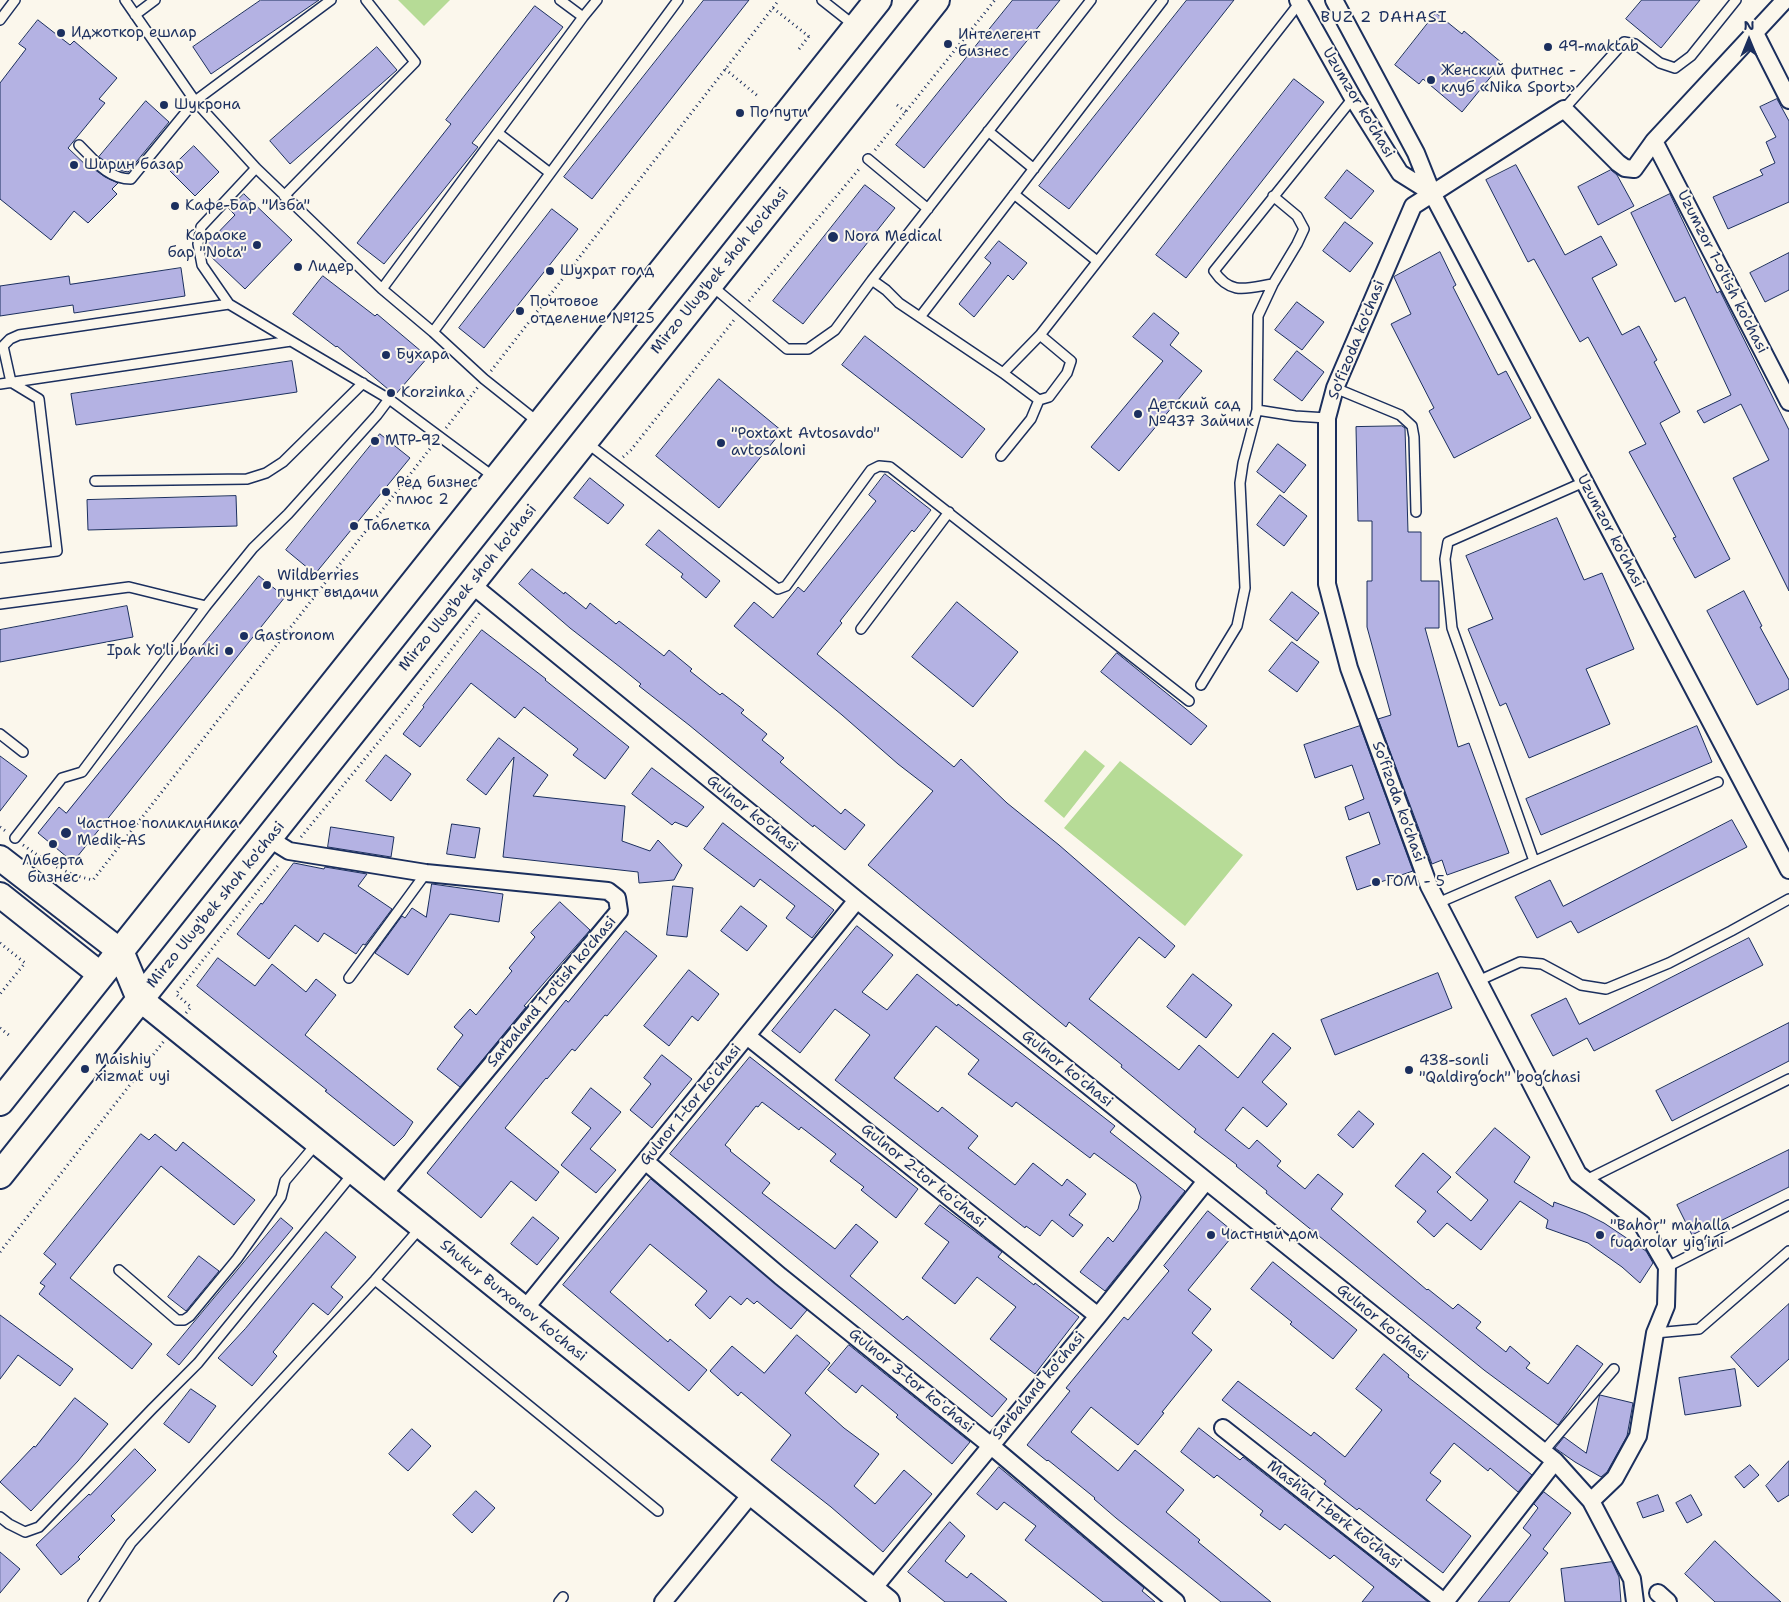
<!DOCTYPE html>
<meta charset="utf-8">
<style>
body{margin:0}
#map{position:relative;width:1789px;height:1602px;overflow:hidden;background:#fbf7ec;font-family:"Shantell Sans",sans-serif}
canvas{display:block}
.north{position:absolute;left:1724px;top:15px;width:50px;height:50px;-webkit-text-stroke:4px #fbf7ec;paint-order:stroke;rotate:0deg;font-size:14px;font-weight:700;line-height:20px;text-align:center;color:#1b2f5e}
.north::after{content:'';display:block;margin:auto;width:18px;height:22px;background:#1b2f5e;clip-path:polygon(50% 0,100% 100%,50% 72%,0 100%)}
</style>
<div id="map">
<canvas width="1789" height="1602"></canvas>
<div class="north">N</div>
</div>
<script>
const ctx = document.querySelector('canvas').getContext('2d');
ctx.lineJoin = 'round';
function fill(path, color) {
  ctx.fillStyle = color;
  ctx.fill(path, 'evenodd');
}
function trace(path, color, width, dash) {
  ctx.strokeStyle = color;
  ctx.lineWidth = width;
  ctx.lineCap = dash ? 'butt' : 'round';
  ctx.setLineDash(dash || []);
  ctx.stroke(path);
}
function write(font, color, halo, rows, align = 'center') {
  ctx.font = font + ' "Shantell Sans",sans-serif';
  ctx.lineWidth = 4;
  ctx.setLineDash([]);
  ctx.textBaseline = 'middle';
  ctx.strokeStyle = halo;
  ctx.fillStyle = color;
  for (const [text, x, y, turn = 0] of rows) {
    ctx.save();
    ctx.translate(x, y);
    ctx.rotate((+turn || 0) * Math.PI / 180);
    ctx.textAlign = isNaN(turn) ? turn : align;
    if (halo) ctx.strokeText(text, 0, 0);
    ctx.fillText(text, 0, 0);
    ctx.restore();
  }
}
fill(new Path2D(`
 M398,0h52l-26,26z
 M1085,750l20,16 -41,52 -20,-17z
 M1120,761l123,94 -58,71 -121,-98z`), '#b6db96');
const building = new Path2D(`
 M261,0h58l-108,74 -18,-27z
 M704,0h45l-157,199 -28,-22z
 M1013,0h47l-136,168 -28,-23z
 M1187,0h47l-165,209 -30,-23z
 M1642,0h58l-39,48 -35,-29z
 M535,6l28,21 -91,116 6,4 -94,117 -27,-21 94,-119 -5,-4z
 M1436,13l26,21 2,-3 38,32 -40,49 -39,-33 -4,5 -24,-19z
 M38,20l32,25 4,-4 43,37 -18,21 6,4 -37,45 22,21 1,-2 14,10 13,6 -6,6 5,5 -29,29 -14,-12 -23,29 -51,-41v-116l26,-34 -7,-5z
 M377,47l20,23 -107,94 -20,-23z
 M1294,79l30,23 -138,176 -30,-23z
 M1777,99l12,22v81l-61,27 -15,-32 50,-22 -3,-5 15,-7 -9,-21 10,-5 -16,-30z
 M146,101l23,21 -41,50 -10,-2 -19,-13z
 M194,146l25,26 -24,24 -26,-26z
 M1516,165l49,90 36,-19 16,29 -25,13 30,57 17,-9 18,34 -3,2 26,50 -20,11 70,136 -35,19 -22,-40 3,-1 -47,-85 17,-8 -58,-107 -8,5 -46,-83 -6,3 -42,-82z
 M1347,170l27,21 -23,28 -26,-21z
 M1611,170l6,5 17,31 -36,19 -20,-38z
 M865,185l30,23 -92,116 -30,-23z
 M244,194l48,46 -47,49 -39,-37 -1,-6 30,-31 -6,-6z
 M1670,194l47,99 3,-2 69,139v161l-56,-113 36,-18 -28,-56 -37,19 -7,-12 34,-16 -46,-98 -10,5 -44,-89z
 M552,209l26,20 -94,119 -25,-20z
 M1345,222l28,21 -23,29 -27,-21z
 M999,241l28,22 -14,17 -5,-5 -34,42 -15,-13 32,-41 -6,-5z
 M1440,252l16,33 -3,2 45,88 8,-4 25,47 -77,40 -25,-47 5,-3 -43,-84 20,-10 -17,-37z
 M1789,253v37l-24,12 -15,-29z
 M181,268l4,28 -111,17 -1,-8 -73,11v-30l69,-10 1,8z
 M323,276l52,40 2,-2 51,43 -33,38 -58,-49 -1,1 -43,-33z
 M1297,302l27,20 -22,28 -27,-20z
 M1154,313l25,20 -9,12 32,26 -83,100 -28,-24 72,-86 -30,-24z
 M865,336l120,93 -23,29 -120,-93z
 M1297,351l27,21 -22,29 -28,-21z
 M292,361l5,31 -221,33 -5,-31z
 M719,379l63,52 -63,77 -63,-52z
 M1402,426l3,2 3,104h13v49h18v47h-14l33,119 11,-4 40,110 -62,22 -5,-15 -10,4 -54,-145 13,-4 -24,-88v-46h5v-60h-14l-2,-94z
 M380,434l30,24 -95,116 -29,-24z
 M1278,444l28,21 -22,28 -27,-21z
 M885,474l46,36 -17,22 -2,-2 -72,91 2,2 -25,31 137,113 7,-8 46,44 52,42 116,101 -10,12 -26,-21 -50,62 90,71 20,-25 39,33 35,-45 18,15 -29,34 25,22 -20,23 -24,-20 -18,23 24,19 8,-9 24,21 -4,5 28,23 13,-15 25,20 -12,15 96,81 1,-1 25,20 5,-5 23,18 -5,6 30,24 4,-6 20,17 -4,5 22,16 29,-39 26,19 -45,61 -74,-55 -218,-177 1,-2 -31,-25 1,-1 -43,-33 2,-3 -75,-62 1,-2 -53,-43 -3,5 -198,-162 65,-74 -35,-27 -56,-49 -108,-89 20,-24 19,16 25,-31 6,5 72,-91 -7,-6z
 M590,478l34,27 -16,19 -34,-26z
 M1280,495l27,21 -23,30 -27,-21z
 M236,496l1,30 -149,4 -1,-30z
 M1557,518l27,62 18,-7 32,76 -48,20 24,55 -81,34 -23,-55 -6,3 -32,-77 25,-10 -27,-63z
 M659,530l61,51 -14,17 -25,-21 2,-3 -37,-29z
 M532,569l32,25 1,-2 21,17 4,-6 26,21 3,-3 45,35 5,-6 23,19 -2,2 30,24 2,-2 22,17 -3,3 26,21 -5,6 22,18 -4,4 61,52 4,-5 20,16 -20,25 -31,-25 -1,2 -124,-102 -50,-39 2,-2 -21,-17 -50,-39 -51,-44z
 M259,576l26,21 -212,265 -35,-29 21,-26 7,6z
 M1744,591l18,35 -2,1 29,53v9l-32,16 -50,-94z
 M1292,592l27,21 -22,28 -27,-21z
 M957,602l61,50 -45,55 -61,-50z
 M127,606l6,31 -133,25v-32z
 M482,630l64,49 -1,1 84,67 -24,32 -32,-24 5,-6 -54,-42 -9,11 -44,-35 -51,64 -17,-13 21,-27 -1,-1z
 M1292,642l27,20 -22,30 -28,-21z
 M1117,653l90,73 -16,19 -90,-73z
 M1360,726l53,145 -56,19 -11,-33 34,-13 -11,-32 -20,8 -4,-13 19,-8 -12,-34 -37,13 -11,-33z
 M1697,726l15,36 -171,73 -15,-36z
 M499,738l49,37 -15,21 92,10 -3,35 28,10 8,-11 24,25 -8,15 -35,3 -1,-11 -135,-15 11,-100 -28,38 -19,-15z
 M386,755l25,19 -20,27 -25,-20z
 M0,756l27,20 -27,35z
 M652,768l52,39 -17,20 -12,-5 -3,3 -40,-31z
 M1732,820l15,27 -169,86 -7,-12 -34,17 -22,-41 35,-17 13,26z
 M723,823l111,87 -22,28 -26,-20 9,-12 -35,-27 -6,8 -50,-38z
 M452,824l28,4 -5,30 -28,-4z
 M331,827l63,10 -3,20 -63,-10z
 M294,863l30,6 1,-2 42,7 -9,12 34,23 -27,36 -2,-1 -7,10 -32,-21 -6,9 -23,-17 -26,34 -32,-25 24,-31 1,1z
 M432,884l71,10 -4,28 -49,-8 -42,61 -33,-22 27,-37 3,2 7,-10 14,9z
 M673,886l20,2 -6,49 -20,-2z
 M560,902l30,28 -66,76 2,1 -66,80 -23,-18 26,-34 -9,-8 16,-18 6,6 36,-44 -3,-3 26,-31 -4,-4z
 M741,906l26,20 -20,25 -26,-20z
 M857,926l36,29 -31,37 25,18 30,-36 40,32 1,-2 157,122 -5,6 75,59 -80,100 -25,-19 28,-35 5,5 25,-33 3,-12 -5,-13 -42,-31 -4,5 -74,-56 -4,5 -44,-33 11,-14 -43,-34 -42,52 44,34 4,-5 36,29 -10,12 47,37 18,-22 29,23 5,-7 19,15 -17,21 14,10 -10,12 -21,-17 -12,16 -14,-10 -1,2 -190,-148 35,-45 -35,-26 -35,44 -28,-22z
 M626,931l31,25 -50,60 -2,-1 -30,36 -3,-2 -25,30 -1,-1 -41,50 54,44 -23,29 -25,-20 -30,37 -54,-45 139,-173 2,2z
 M1749,938l14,27 -169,86 -7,-13 -34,18 -22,-41 35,-17 13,26z
 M218,958l37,28 17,-22 34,28 10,-13 20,16 -31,40 108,87 -9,14 -10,10 -69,-55 2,-1 -130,-104z
 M689,970l30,24 -21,27 -6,-5 -23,30 -25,-20z
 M1438,973l14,35 -117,47 -14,-35z
 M1193,974l39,31 -26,33 -39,-31z
 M1789,1023v38l-117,60 -16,-30z
 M662,1055l30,24 -40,49 -22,-18 21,-26 -7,-6z
 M750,1057l168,132 -22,29 -35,-28 3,-3 -34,-26 6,-7 -35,-27 -2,3 -37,-28 -4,5 -2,-1 -31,39 6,5 -1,1 40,32 -8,10 73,56 21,-25 22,18 -28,34 53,44 4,-4 100,83 -15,18 -322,-263z
 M591,1088l30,24 -31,37 26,21 -20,23 -35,-28 30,-37 -19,-15z
 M1359,1111l15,13 -21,24 -15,-13z
 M1495,1128l35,29 -16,25 39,25 1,-5 32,12 18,9 42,28 7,12 -13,20 -18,-16 -34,-24 -42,-15 2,-8 -28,-19 -39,49 -34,-27 -13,14 -17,-15 9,-11 -31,-25 28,-33 28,24 -14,15 34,29 17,-21 -32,-27z
 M141,1134l8,6 6,-6 21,17 7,-9 72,58 -21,25 -73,-59 -91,112 82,66 -20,25 -93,-75 6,-8 -5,-3 16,-19 -12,-10z
 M1789,1150v37l-97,48 -15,-30z
 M651,1179l156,131 -16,19 -34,-28 -3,3 -7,-6 -6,7 -11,-9 -20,23 -15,-14 12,-14 -57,-47 -40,48 58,50 2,-3 37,31 -18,21 -126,-106z
 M940,1205l62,47 -4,5 36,28 1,-2 44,34 -44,57 -45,-35 26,-32 -39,-30 -22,27 -33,-26 27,-36 -24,-18z
 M1208,1211l27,22 -47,57 23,19 -19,24 20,17 -50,62 2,1 -26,32 -47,-38 -20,25 47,39 17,-21 49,40 -18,22 34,28 -2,2 73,60h-50l-105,-84 -22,-19 1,-1 -47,-38 -1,1 -20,-16 43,-54 -4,-3 58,-71 4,3 41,-49 -5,-5z
 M533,1217l26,21 -22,27 -26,-21z
 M281,1218l12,10 -114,137 -12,-10z
 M326,1232l30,25 -25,30 12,10 -15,18 -15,-12 -40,49 4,4 -25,30 -34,-28 27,-29z
 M199,1256l20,15 -33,40 -18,-14z
 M1273,1262l84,68 -24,29 -43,-35 2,-2 -41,-33z
 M1789,1304v55l-31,28 -27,-30z
 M0,1315l73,54 -13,17 -42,-31 -18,24z
 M797,1335l33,28 -25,30 39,35 35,26 -25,32 21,18 29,-34 28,24 -49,58 -52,-45 -60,-47 20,-25 -50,-43 -3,4 -28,-25 22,-25 32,27z
 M849,1345l121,97 -18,22 -56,-47 2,-2 -36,-30 -6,8 -28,-23z
 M1384,1354l25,21 -1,2 124,98 -14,17 -28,-24 -2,3 -34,-28 -24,30 11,8 -15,19 45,36 -28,37 -84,-65 -2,2 -33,-26 2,-3 -104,-81 16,-19 73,55 3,-4 31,25 37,-47 -26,-21z
 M1735,1369l6,37 -56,9 -6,-37z
 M191,1389l25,17 -27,37 -25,-19z
 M1600,1395l33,8 -6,33 -20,36 -6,5 -26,-15 -20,-14 9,-11 22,16z
 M75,1398l33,26 -30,37 -47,50 -31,-29 34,-36 1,1z
 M1199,1428l41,32 3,-3 185,145h-66l12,-15 -40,-32 -4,4 -45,-35 -5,6 -20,-15 3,-4 -46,-36 -3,3 -33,-26z
 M412,1429l19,17 -23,25 -19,-17z
 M135,1449l21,21 -45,46 4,4 -37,37 2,2 -19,16 -25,-30 53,-51 1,1z
 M1789,1461v34l-11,7 -12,-16z
 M1750,1465l9,10 -15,13 -9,-11z
 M999,1467l145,121 -2,3 13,11h-52l-78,-62 11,-14 -32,-24 -7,8 -20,-16z
 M476,1491l19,17 -23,25 -19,-18z
 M1544,1492l27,21 -28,36 5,4 -39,49h-31l53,-67 -8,-7 15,-20 -4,-4z
 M1658,1495l6,16 -21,7 -6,-15z
 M1691,1495l11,20 -15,8 -11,-20z
 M950,1522l15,14 -20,25 22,17 4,-5 36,29h-62l-37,-30z
 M1715,1541l37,35 29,26h-66l-30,-28z
 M0,1552l20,17 -20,24z
 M1612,1562l7,15 2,25h-56l-4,-33z`);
fill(building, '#b4b2e3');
trace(building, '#1b2f5e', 1);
const lane = new Path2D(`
 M125,0l70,101 61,67 126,121 51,43 51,47 54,43
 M560,0l23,17 14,-17
 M822,0l33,26
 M1091,0l-219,280 14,10 13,13 104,70 37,-38 261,-334
 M135,15l20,-15
 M0,20l15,-20
 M1564,109l60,-67 11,2 25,19 15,5 16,-12 45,-56
 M988,131l46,38
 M498,133l52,40
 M79,145c15,15 29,34 52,34l64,-78 136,-101
 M868,159l60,50
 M1014,194l83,67
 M284,196l131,-134 -49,-62
 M1273,284c-26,4 -42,12 -59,-13l139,-173
 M712,286l75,63h21l27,-19 37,-50
 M382,289l201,-272
 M229,304l-27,-39 -4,-21 3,-17 55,-59
 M920,317l243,-317
 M433,332l245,-332
 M1003,373l36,27 10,-3 18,-24 4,-12 -31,-26
 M0,384l291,-43 98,58 -12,16 -89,99 -35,34 -47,58 -124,166 -20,6 -47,60
 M1335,388l65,27 12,11 2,11 2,75
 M389,399l105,78
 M1257,410l1,-94 15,-32 24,-40 7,-15 -7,-13 -24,-20
 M587,443l191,146 8,-3 85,-116 8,-4 11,1 299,234
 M1001,456l30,-37 8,-19
 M95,481l152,-2 19,-6 17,-11 80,-79
 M0,558l57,-7 -18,-152 -28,-17 -8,-36 7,-7 9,-4 210,-31 62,37
 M0,604l129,-17 77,19
 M861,629l88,-117
 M1201,685l36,-59 8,-38 -5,-105 3,-20 14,-53 38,6 32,2
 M0,734l23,18
 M1534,861l-82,-233 -7,-69 3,-17 136,-60
 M1438,903l280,-121
 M349,978l77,-105
 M1478,981l42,-19 22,2 39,21 25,4 63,-26 62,-32 58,-32
 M1586,1180l203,-101
 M1667,1267l122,-62
 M119,1270l58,50h7l6,-4 47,-57 44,-62 4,-16 32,-38
 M375,1280l283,231
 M1655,1333l44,-4 90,-78
 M1543,1452l71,-83
 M0,1517l9,7 16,8 14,-5 113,-118 46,-46 156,-191
 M93,1602l38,-59 244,-263 46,-53
 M559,1602l4,-5`);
const street = new Path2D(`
 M1298,0l55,98 47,75 32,20
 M1334,0l82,153 16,40 357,677
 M1755,33l34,67
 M1654,141l135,261
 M471,584l386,316 698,561 36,40 41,78 3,23
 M268,838l21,13 137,22 182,18 9,7 2,13 -236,284
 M747,1036l351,280
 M645,1161l135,115 210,169 186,157
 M524,1310l333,-410
 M1223,1428l221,174
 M1591,1501l24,-23 23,-42 17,-103 11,-27 1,-39 -25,-43 -64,-50 -149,-288 -80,-218 -22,-84v-166l8,-30 78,-182 151,-97 54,54 7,5 9,1 20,-28 131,-141
 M872,1590l226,-274 108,-135
 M1658,1593l10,9
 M663,1602l89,-109
 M1445,1602l110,-141`);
const secondary = new Path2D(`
 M0,858l120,93
 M0,895l101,80
 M140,999l747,603`);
const primary = new Path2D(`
 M120,951l20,48
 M0,1102l878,-1102
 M0,1175l936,-1175`);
trace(lane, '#1b2f5e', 12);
trace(street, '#1b2f5e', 20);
trace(secondary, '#1b2f5e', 28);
trace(primary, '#1b2f5e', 30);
trace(new Path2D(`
 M773,8l39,31
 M799,49l10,-13
 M725,69l34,28
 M897,105l9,7
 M875,150l120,-150
 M749,301l111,-133
 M491,371l288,-371
 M446,428l32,-41
 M623,457l8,-7 103,-130
 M0,827l7,5
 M301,837l103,-126 77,-100
 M23,845c24,17 41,29 70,35l340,-435
 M0,943l25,20 -25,31
 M186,1013l5,-6 -15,-13 104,-131
 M0,1028l10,8
 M0,1252l164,-211`), '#1b2f5e', 3, [1, 4]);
trace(lane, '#fbf7ec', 9);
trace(street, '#fbf7ec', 16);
trace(secondary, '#fbf7ec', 24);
trace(primary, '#fbf7ec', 26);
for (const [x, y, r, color] of [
 [61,33,5,"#1b2f5e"],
 [948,44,5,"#1b2f5e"],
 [1548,47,5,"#1b2f5e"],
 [1431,80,5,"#1b2f5e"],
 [164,105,5,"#1b2f5e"],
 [740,113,5,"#1b2f5e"],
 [74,165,5,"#1b2f5e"],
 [175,206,5,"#1b2f5e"],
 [833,237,6,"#1b2f5e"],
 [257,245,5,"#1b2f5e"],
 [298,267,5,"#1b2f5e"],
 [550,271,5,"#1b2f5e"],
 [520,311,5,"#1b2f5e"],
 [386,355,5,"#1b2f5e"],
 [391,393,5,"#1b2f5e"],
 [1138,414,5,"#1b2f5e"],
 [375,441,5,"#1b2f5e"],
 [721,443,5,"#1b2f5e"],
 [386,492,5,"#1b2f5e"],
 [354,526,5,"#1b2f5e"],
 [267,585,5,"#1b2f5e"],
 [244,636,5,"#1b2f5e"],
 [229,651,5,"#1b2f5e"],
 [66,833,6,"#1b2f5e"],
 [53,844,5,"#1b2f5e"],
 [1376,882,5,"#1b2f5e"],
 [85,1069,5,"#1b2f5e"],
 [1409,1070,5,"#1b2f5e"],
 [1211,1235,5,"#1b2f5e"],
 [1600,1235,5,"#1b2f5e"]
]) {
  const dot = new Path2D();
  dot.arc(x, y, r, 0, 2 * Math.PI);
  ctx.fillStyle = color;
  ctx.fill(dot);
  trace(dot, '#fbf7ec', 2);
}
write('15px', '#1b2f5e', '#fbf7ec', [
 ["Иджоткор ешлар",71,33],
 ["Интелегент",958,35],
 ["бизнес",958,52],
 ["49-maktab",1558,47],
 ["Женский фитнес -",1441,71],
 ["клуб «Nika Sport»",1441,88],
 ["Шукрона",174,105],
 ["По пути",750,113],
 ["Ширин базар",84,165],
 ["Кафе-Бар \"Изба\"",185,206],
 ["Караоке",247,236,"right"],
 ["бар \"Nota\"",247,253,"right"],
 ["Nora Medical",844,237],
 ["Лидер",308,267],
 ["Шухрат голд",560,271],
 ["Почтовое",530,302],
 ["отделение №125",530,319],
 ["Бухара",396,355],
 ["Korzinka",401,393],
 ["Детский сад",1148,405],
 ["№437 Зайчик",1148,422],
 ["\"Poxtaxt Avtosavdo\"",731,434],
 ["avtosaloni",731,451],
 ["MTP-92",385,441],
 ["Ред бизнес",396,483],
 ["плюс 2",396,500],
 ["Таблетка",364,526],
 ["Wildberries",277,576],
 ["пункт выдачи",277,593],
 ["Gastronom",254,636],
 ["Ipak Yo'li banki",219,651,"right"],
 ["Частное поликлиника",77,824],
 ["Medik-AS",77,841],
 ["Либерта",53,861,"center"],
 ["бизнес",53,878,"center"],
 ["ГОМ - 5",1386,882],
 ["Maishiy",95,1060],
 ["xizmat uyi",95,1077],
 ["438-sonli",1419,1061],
 ["\"Qaldirg‘och\" bog‘chasi",1419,1078],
 ["\"Bahor\" mahalla",1610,1226],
 ["fuqarolar yig‘ini",1610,1243],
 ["Частный дом",1221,1235]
], 'left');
write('15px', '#1b2f5e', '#fbf7ec', [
 ["Uzumzor ko'chasi",1358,103,59],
 ["Mirzo Ulug'bek shoh ko'chasi",720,271,-51],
 ["Uzumzor 1-o'tish ko'chasi",1722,272,63],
 ["So'fizoda ko'chasi",1357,340,-68],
 ["Uzumzor ko'chasi",1610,531,62],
 ["Mirzo Ulug'bek shoh ko'chasi",468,588,-51],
 ["So'fizoda ko'chasi",1398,802,70],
 ["Gulnor koʻchasi",752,814,39],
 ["Mirzo Ulug'bek shoh ko'chasi",216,905,-51],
 ["Sarbaland 1-o'tish ko'chasi",552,992,-50],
 ["Gulnor koʻchasi",1067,1069,39],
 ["Gulnor 1-tor koʻchasi",691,1105,-51],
 ["Gulnor 2-tor koʻchasi",923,1176,39],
 ["Shukur Burxonov ko'chasi",513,1301,39],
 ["Gulnor koʻchasi",1382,1323,39],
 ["Gulnor 3-tor koʻchasi",911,1381,39],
 ["Sarbaland ko'chasi",1039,1386,-50],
 ["Mash'al 1-berk ko'chasi",1334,1515,38]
]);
ctx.letterSpacing = '1px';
write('16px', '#1b2f5e', '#fbf7ec', [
 ["BUZ 2 DAHASI",1384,18]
]);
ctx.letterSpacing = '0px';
</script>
